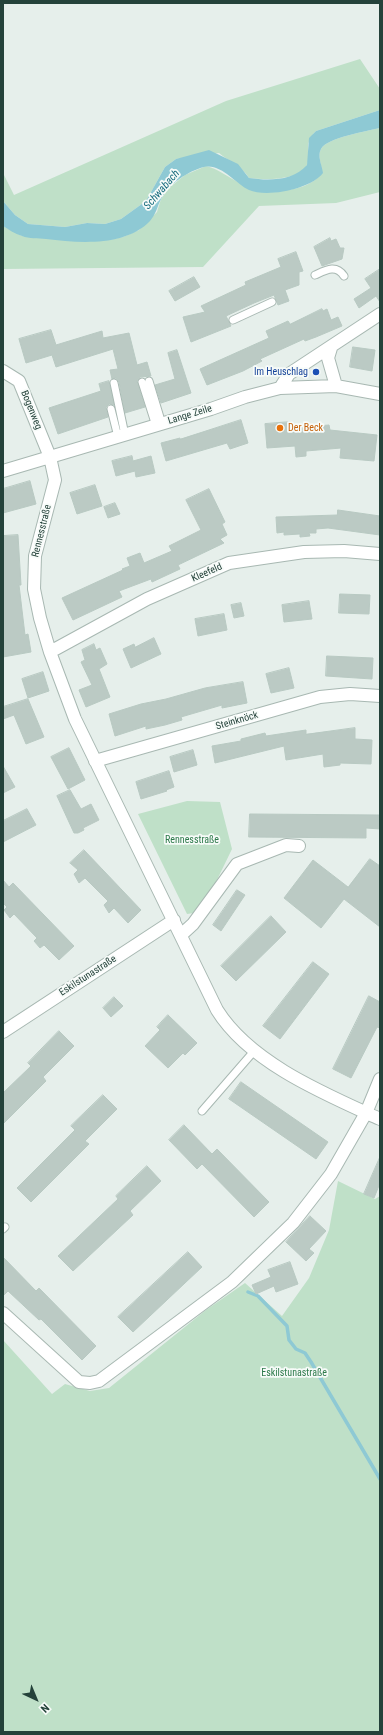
<!DOCTYPE html>
<meta charset="utf-8">
<style>
body{margin:0}
#map{position:relative;width:383px;height:1735px;overflow:hidden;background:#e6efeb;font-family:"Roboto Condensed",sans-serif}
canvas{display:block}
.frame{position:absolute;inset:0;border:4px solid #24423a;pointer-events:none}
.north{position:absolute;left:16px;top:1679px;width:40px;height:40px;-webkit-text-stroke:3px #f7fbf9;paint-order:stroke;rotate:136deg;font-size:11px;font-weight:700;line-height:16px;text-align:center;color:#24423a}
.north::after{content:'';display:block;margin:auto;width:14px;height:18px;background:#24423a;clip-path:polygon(50% 0,100% 100%,50% 72%,0 100%)}
</style>
<div id="map">
<canvas width="383" height="1735"></canvas>
<div class="frame"></div>
<div class="north">N</div>
</div>
<script>
const ctx = document.querySelector('canvas').getContext('2d');
ctx.lineJoin = 'round';
function fill(path, color) {
  ctx.fillStyle = color;
  ctx.fill(path, 'evenodd');
}
function trace(path, color, width, dash) {
  ctx.strokeStyle = color;
  ctx.lineWidth = width;
  ctx.lineCap = dash ? 'butt' : 'round';
  ctx.setLineDash(dash || []);
  ctx.stroke(path);
}
function write(font, color, halo, rows, align = 'center') {
  ctx.font = font + ' "Roboto Condensed",sans-serif';
  ctx.lineWidth = 3.5;
  ctx.setLineDash([]);
  ctx.textBaseline = 'middle';
  ctx.strokeStyle = halo;
  ctx.fillStyle = color;
  for (const [text, x, y, turn = 0] of rows) {
    ctx.save();
    ctx.translate(x, y);
    ctx.rotate((+turn || 0) * Math.PI / 180);
    ctx.textAlign = isNaN(turn) ? turn : align;
    if (halo) ctx.strokeText(text, 0, 0);
    ctx.fillText(text, 0, 0);
    ctx.restore();
  }
}
fill(new Path2D(`
 M360,59l20,30v21l-64,21c-15,16 -3,20 -9,34 -8,16 -43,15 -58,13 -8,-13 -19,-16 -30,-25l-43,6 -11,8 -19,34 -25,18 -16,5 -18,-1 -22,4 -37,-3 -13,-9 -12,-14v-28l11,22 212,-94z
 M380,128v64l-44,11 -77,3 -56,61 -200,2v-43l19,10 87,4 14,-3 16,-7 18,-18 4,-13 8,-11 16,-13 21,-9c12,3 19,9 30,15 23,13 69,15 86,-8 0,-8 -5,-17 -1,-24 5,-11 47,-18 59,-21z
 M187,801l33,1 12,47 -17,35 -21,29 -7,1 -49,-100z
 M338,1181l37,18 5,-3v536h-377v-392l49,54 13,-10 25,7 19,-3 97,-78 39,-27 37,33 27,-38 20,-48z`), '#bfe0c8');
fill(new Path2D(`
 M380,110v18c-12,3 -54,10 -59,21 -4,7 1,16 2,24 -12,16 -56,25 -74,17 -13,-6 -28,-27 -45,-23 -16,4 -35,17 -43,32 -4,8 -5,15 -11,22 -25,26 -71,22 -104,18 -8,-1 -17,0 -24,-3 -7,-2 -14,-7 -19,-10v-25l12,14 13,9 37,3 22,-4 18,1 16,-5 25,-18 19,-34 11,-8 33,-9 29,14 11,14c20,3 44,3 58,-13l2,-27 7,-7z`), '#8ec9d4');
trace(new Path2D(`
 M248,1292l10,4 29,30 2,14 7,9 9,4 6,9 69,117`), '#8ec9d4', 3.5);
const building = new Path2D(`
 M330,238l1,3 5,-2 4,9h4l-2,11 -20,7 -8,-19z
 M296,252l7,19 -4,1v13l-14,5 4,11 -11,4 -4,-10 -20,8 -28,13 5,10 -40,16 -8,-25 22,-5 -4,-6 45,-21 -1,-3 36,-15 -3,-8z
 M380,269v33l-4,-6 -17,12 -5,-9 17,-11 -6,-9z
 M194,277l6,10 -25,14 -6,-10z
 M322,309l1,2 4,-2 4,11 7,-3 4,9 -26,11 -11,4 -1,-2 -44,20 2,2 -19,10 -36,14 -7,-16 69,-31 -3,-7 22,-10 2,3z
 M51,330l5,15 46,-14 1,7 26,-5 8,32 10,-3 4,14 -11,1 -3,4 8,26 -20,6 -6,-31 -3,-4 -4,1 -2,-9 8,-1 -5,-20 -57,18 -4,-12 -26,8 -7,-24z
 M353,347l22,3 -3,21 -22,-4z
 M177,350l14,43 -30,10 -6,-18 20,-6 -7,-26z
 M109,381l5,24 -5,-1 -3,3 2,10 -50,17 -9,-26 52,-17 -2,-7z
 M241,420l7,23 -18,6 -3,-6 -61,18 -5,-18 19,-5v1z
 M291,422v6l38,-3 1,5 47,5 -3,26 -34,-3 1,-10 -35,3v5l-10,1 -1,-11 -28,2 -2,-24z
 M132,456l1,5 18,-5 4,17 -19,4 -1,-6 -19,5 -4,-15z
 M30,481l6,23 -33,9v-24z
 M95,485l7,21 -25,8 -7,-21z
 M209,489l16,33 -3,2 5,11 -7,4 4,4 -46,22 2,4 -28,13 -1,-3 -32,12 3,6 -49,23 -11,-22 61,-28 -1,-1 8,-3 -3,-8 13,-5 4,10 28,-12 -3,-5 32,-16 -15,-30z
 M115,503l5,11 -12,4 -4,-11z
 M338,510l42,6v19l-52,-7 -12,1v4h-7l1,3 -10,1v-3l-16,1v-3l-7,1 -1,-16 61,-2z
 M18,535l3,50h-2l6,50 3,-1 3,18 -28,5v-121z
 M340,594l30,1 -1,19 -30,-1z
 M309,601l3,18 -28,3 -2,-17z
 M241,603l3,13 -10,2 -3,-13z
 M224,614l3,16 -29,6 -3,-17z
 M154,638l7,16 -30,14 -8,-19 11,-5 1,3z
 M94,644l2,6 4,-2 7,16 -8,5 11,28 -24,10 -7,-17 13,-5 -11,-23 4,-2 -3,-10z
 M327,656l46,2 -1,21 -46,-3z
 M289,668l5,20 -23,5 -5,-19z
 M43,672l6,19 -21,7 -6,-19z
 M243,682l4,21 -25,5v-3l-41,12 1,3 -17,5 -19,4v-3l-31,10 -6,-22 32,-10 25,-5 39,-11z
 M28,699l16,38 -18,7 -12,-29 -11,4v-12z
 M355,728v11l17,1 -1,24 -31,-1v2l-16,2 -1,-13 -37,6 -2,-14 -69,17 -3,-17 29,-5v-2l24,-6 1,3 40,-6v4z
 M69,748l16,32 -17,9 -17,-32z
 M193,750l4,15 -23,7 -4,-15z
 M3,766l12,21 -12,6z
 M169,771l5,16 -8,3 1,1 -26,8 -5,-17z
 M70,790l11,19 10,-5 8,16 -16,8 1,2 -6,3h-4l-17,-37z
 M27,809l9,16 -33,17v-21z
 M250,814l130,1v14l-14,-1v10l-117,-1z
 M84,850l57,60 -13,13 -14,-15 -5,5 -5,-8 4,-4 -23,-23 -6,5 -5,-9 4,-4 -8,-7z
 M370,859l10,7v61l-36,-28 -23,29 -37,-30 29,-38 35,27z
 M3,880l6,7 4,-4 61,63 -15,14 -15,-15 -4,3 -6,-7 3,-3 -23,-24 -4,4 -6,-8 3,-3 -4,-4z
 M237,890l8,5 -24,36 -8,-6z
 M271,916l15,16 -50,49 -15,-15z
 M313,962l16,12 -49,65 -17,-13z
 M369,996l11,6v26l-3,-1 -26,51 -18,-9z
 M114,997l9,9 -12,11 -8,-9z
 M168,1015l29,28 -12,12 -2,-2 -15,15 -23,-22 15,-16 -3,-3z
 M59,1031l15,15 -31,31 3,4 -43,43v-31l28,-27 -3,-3z
 M241,1082l87,60 -12,17 -87,-60z
 M103,1095l14,14 -32,32 4,3 -58,58 -14,-14 58,-58 -4,-4z
 M184,1125l28,29 5,-5 52,53 -15,15 -52,-53 -5,5 -28,-29z
 M380,1157v26l-6,15 -10,-4z
 M147,1166l14,15 -31,30 3,4 -60,56 -15,-15 60,-57 -2,-3z
 M310,1216l16,15 -17,18 5,4 -8,8 -20,-19z
 M188,1252l14,15 -69,65 -15,-15z
 M3,1257l33,34 3,-3 57,58 -14,14 -41,-41 -2,1 -31,-29 -5,5z
 M290,1262l8,22 -22,8 -2,-6 -18,8 -4,-9 19,-8 -3,-7z`);
fill(building, '#bbcac4');
trace(building, '#b8c9c2', 1);
const service = new Path2D(`
 M315,275c11,-5 21,-11 29,1
 M233,320l39,-18
 M149,381l13,43
 M142,382l14,44
 M114,383l11,52
 M111,409l7,28
 M202,1111l53,-61
 M3,1229l2,-2`);
const minor = new Path2D(`
 M331,348l-3,10 8,28
 M3,371l16,10 31,76 5,23 -20,76 -1,33 6,29 10,34 25,67 142,291c33,53 108,84 163,109
 M280,388l9,-14 91,-60
 M3,471l208,-62 34,-12 35,-9 56,-2 44,8
 M50,652l97,-53 82,-36 75,-11 40,-1 36,3
 M95,761l225,-64 30,-3 30,2
 M181,935l12,-11 44,-60 49,-19 13,1
 M3,1032l171,-112
 M3,1313l76,69 11,1 9,-2 133,-99 61,-59 38,-49 35,-61 14,-34`);
trace(service, '#a8b8b2', 9);
trace(minor, '#a8b8b2', 14);
trace(service, '#fff', 7);
trace(minor, '#fff', 12);
for (const [x, y, r, color] of [
 [316,372,4,"#1a4fb4"],
 [280,428,4,"#e8710a"]
]) {
  const dot = new Path2D();
  dot.arc(x, y, r, 0, 2 * Math.PI);
  ctx.fillStyle = color;
  ctx.fill(dot);
  trace(dot, '#f7fbf9', 1.5);
}
write('10px', '#164399', '#f7fbf9', [
 ["Im Heuschlag",308,372]
], 'right');
write('10px', '#24423a', '#f7fbf9', [
 ["Bogenweg",31,410,68],
 ["Lange Zeile",190,415,-17],
 ["Rennesstraße",42,531,-76],
 ["Kleefeld",207,573,-24],
 ["Steinknöck",237,721,-16],
 ["Eskilstunastraße",88,976,-33]
]);
write('10px', '#c56008', '#f7fbf9', [
 ["Der Beck",288,428]
], 'left');
write('10px', '#2d7a4b', '#f7fbf9', [
 ["Rennesstraße",192,840],
 ["Eskilstunastraße",294,1373]
]);
write('italic 11px', '#1c6f80', '#f7fbf9', [
 ["Schwabach",162,190,-49]
]);
</script>
